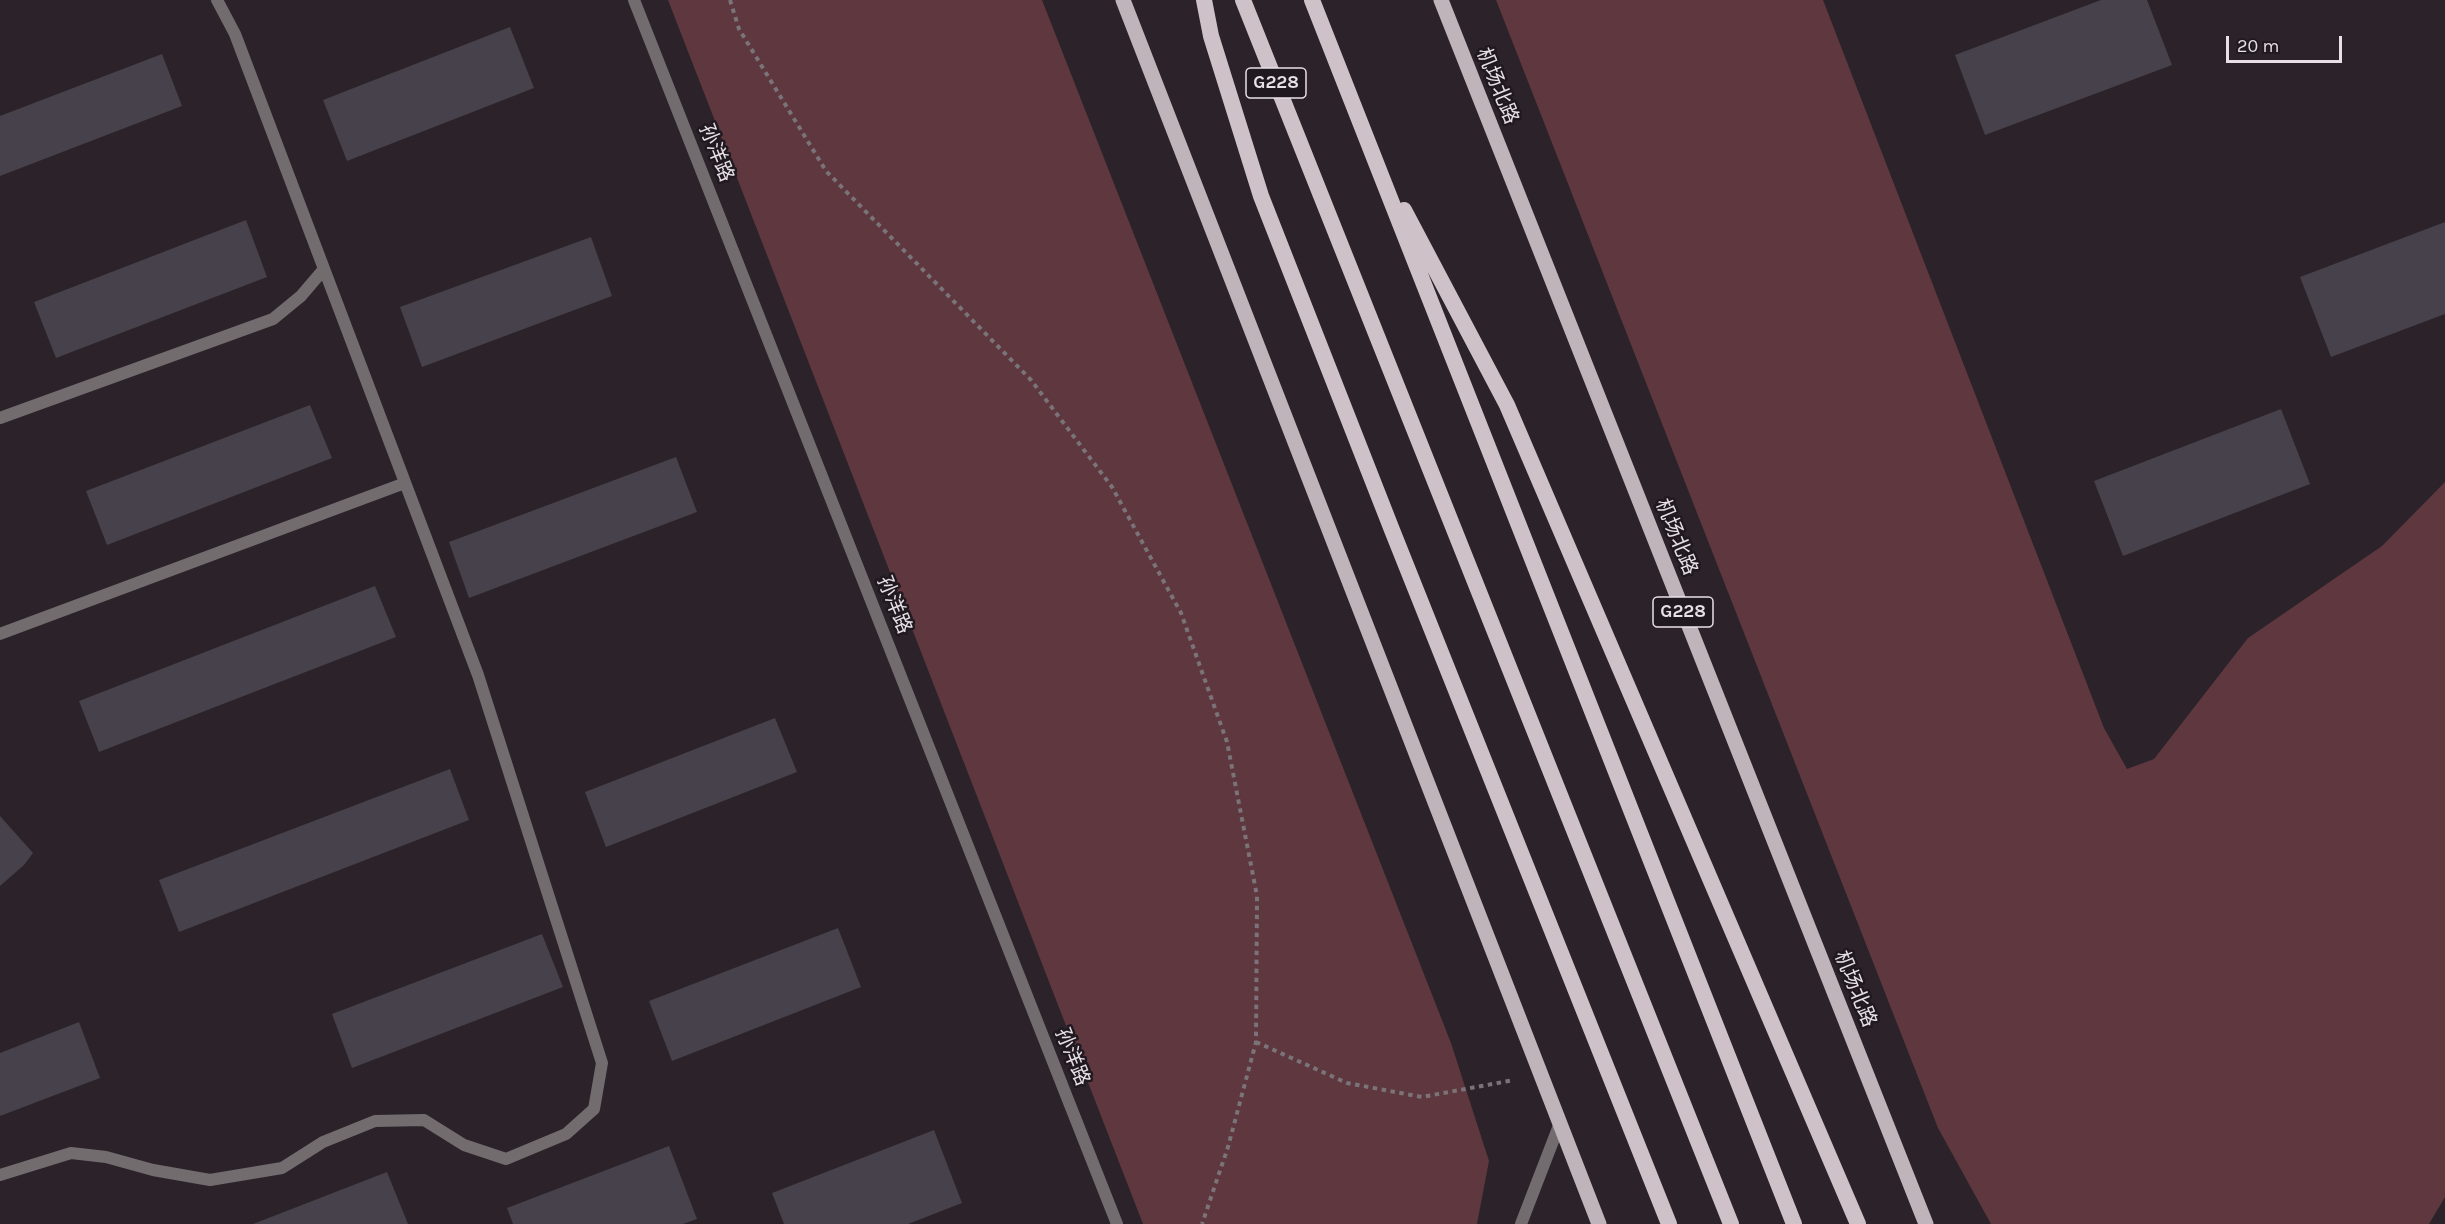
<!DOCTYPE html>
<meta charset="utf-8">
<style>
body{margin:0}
#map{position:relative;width:2445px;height:1224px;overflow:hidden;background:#2b2329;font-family:Karla,sans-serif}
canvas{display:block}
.scale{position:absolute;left:2226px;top:36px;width:116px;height:27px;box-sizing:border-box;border:3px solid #e7e1e6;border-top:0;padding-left:8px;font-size:18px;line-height:21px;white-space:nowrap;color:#e7e1e6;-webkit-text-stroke:4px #211920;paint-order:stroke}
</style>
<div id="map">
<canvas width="2445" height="1224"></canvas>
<div class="scale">20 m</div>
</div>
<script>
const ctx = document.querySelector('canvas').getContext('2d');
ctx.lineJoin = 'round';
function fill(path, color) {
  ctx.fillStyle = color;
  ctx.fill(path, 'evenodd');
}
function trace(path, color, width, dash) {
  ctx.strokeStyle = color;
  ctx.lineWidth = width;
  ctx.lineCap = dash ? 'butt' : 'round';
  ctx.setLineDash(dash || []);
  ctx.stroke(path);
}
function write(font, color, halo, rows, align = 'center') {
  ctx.font = font + ' Karla,"Noto Sans SC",sans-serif';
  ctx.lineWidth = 5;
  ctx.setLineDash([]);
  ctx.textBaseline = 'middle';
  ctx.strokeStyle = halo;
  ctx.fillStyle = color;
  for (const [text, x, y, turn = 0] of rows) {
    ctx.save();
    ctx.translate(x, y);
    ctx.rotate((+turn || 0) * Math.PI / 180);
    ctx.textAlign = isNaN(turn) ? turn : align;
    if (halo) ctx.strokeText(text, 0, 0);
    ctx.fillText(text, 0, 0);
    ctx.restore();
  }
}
fill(new Path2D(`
 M668,0h374l409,1043 38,118 -12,63h-334z
 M1496,0h327l281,728 23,41 27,-10 94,-121 134,-92 63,-64v715l-16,27h-438l-53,-96z`), '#5e373f');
fill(new Path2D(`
 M2101,0h46l25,65 -187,70 -30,-80z
 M510,27l24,61 -187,73 -24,-61z
 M162,54l20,52 -182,70v-60z
 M246,220l21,57 -211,81 -22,-56z
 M2445,222v92l-114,43 -31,-80z
 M591,237l21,59 -190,71 -22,-60z
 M310,405l22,53 -225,87 -21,-54z
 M2281,409l29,75 -187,72 -29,-75z
 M676,457l21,55 -228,86 -20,-56z
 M375,586l21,51 -297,115 -20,-51z
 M775,718l22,54 -191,75 -21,-55z
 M450,769l19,51 -290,112 -20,-52z
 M0,816l33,37 -9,12 -24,21z
 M838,928l23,59 -189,74 -23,-60z
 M542,934l21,53 -211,81 -20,-54z
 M79,1022l21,56 -100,38v-63z
 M934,1130l28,73 -54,21h-124l-12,-31z
 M669,1146l28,73 -14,5h-170l-6,-16z
 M387,1172l21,52h-155z`), '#46414a');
trace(new Path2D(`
 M730,0l9,29 87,142 205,209 81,107 69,126 46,129 30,154 -1,146 -28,105 -26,77
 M1256,1042l91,41 75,14 92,-17`), '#7a7378', 4, [4.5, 4.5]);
trace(new Path2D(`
 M0,418l273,-99 28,-23 23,-27
 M0,634l405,-151
 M0,1175l71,-22 35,4 47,13 57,10 72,-12 41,-26 52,-21 49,-1 40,25 42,14 60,-25 28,-25 8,-46 -124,-388 -243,-641 -18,-34`), '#726c6f', 12);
trace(new Path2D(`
 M634,0l483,1224
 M1521,1224l39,-101`), '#726c6f', 12);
trace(new Path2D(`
 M1123,0l476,1224
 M1441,0l485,1224`), '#bfb4b9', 15);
trace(new Path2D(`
 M1204,0l7,36 50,160 131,334 277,694
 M1243,0l488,1224
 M1312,0l482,1224
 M1404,210l103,195 351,819`), '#cec2c8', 16);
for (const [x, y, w] of [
 [1276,83,60],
 [1683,612,60]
]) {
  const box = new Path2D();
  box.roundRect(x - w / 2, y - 15, w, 30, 4.5);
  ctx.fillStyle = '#211920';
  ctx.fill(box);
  trace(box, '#e7e1e6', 1.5);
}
write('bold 18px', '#e7e1e6', null, [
 ["G228",1276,83],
 ["G228",1683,612]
]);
write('20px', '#e7e1e6', '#211920', [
 ["机场北路",1497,86,68],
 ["孙洋路",716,153,68],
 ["机场北路",1676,537,68],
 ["孙洋路",894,605,68],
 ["机场北路",1855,989,68],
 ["孙洋路",1072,1057,68]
]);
</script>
